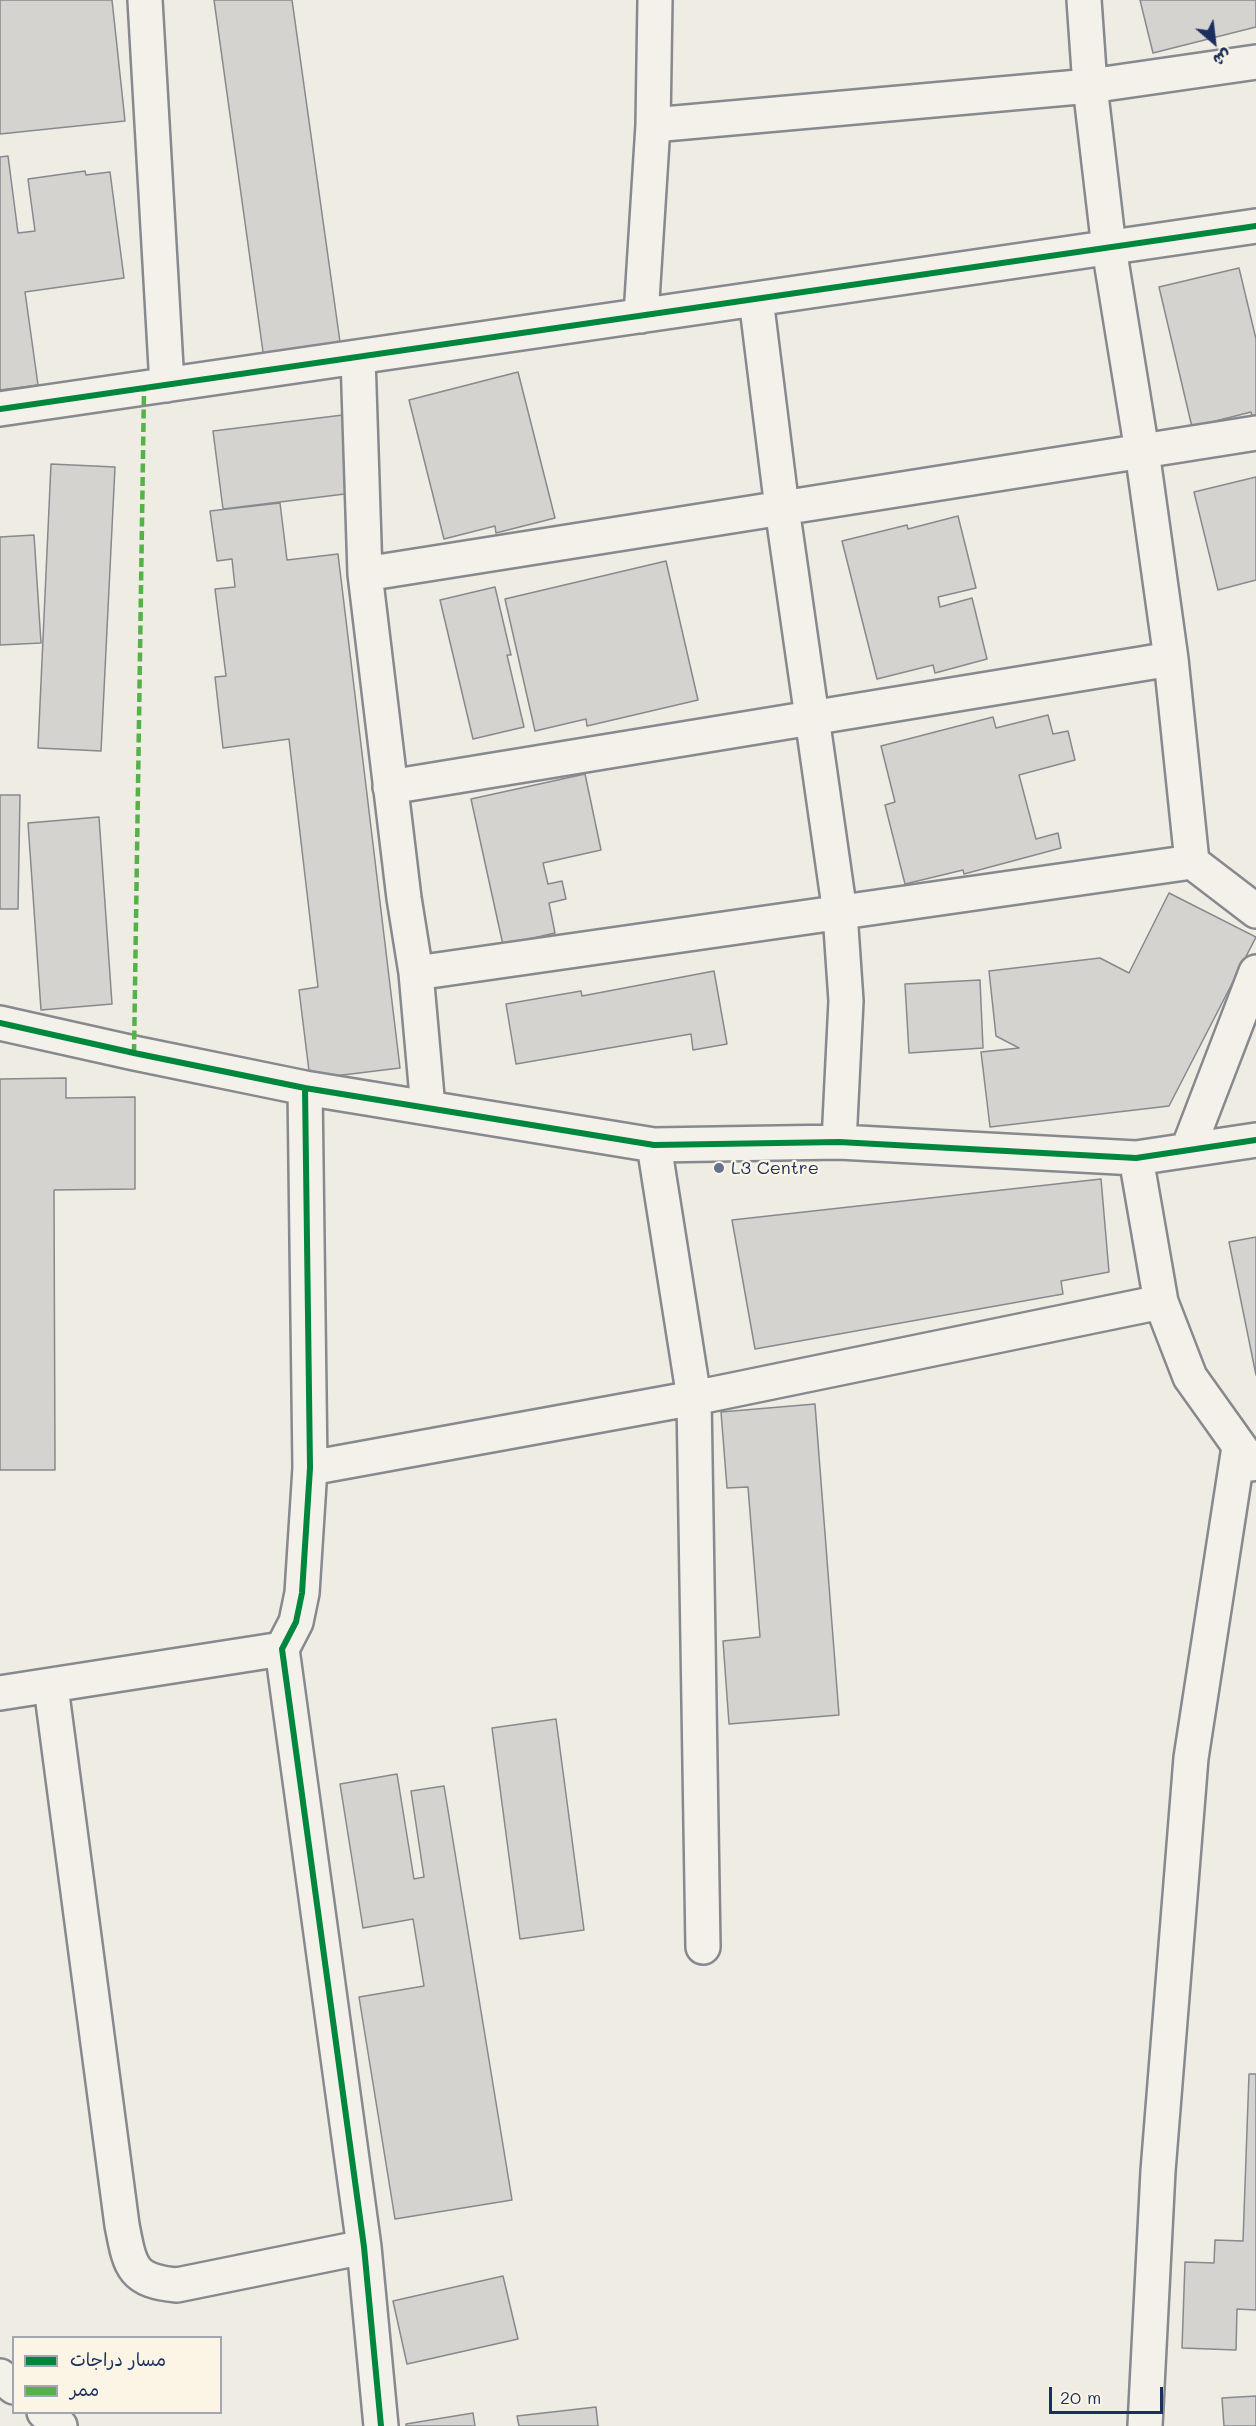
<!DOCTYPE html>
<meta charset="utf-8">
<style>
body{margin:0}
#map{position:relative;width:1256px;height:2426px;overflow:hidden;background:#efece4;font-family:Mali,"Playpen Sans Arabic",sans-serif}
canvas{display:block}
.legend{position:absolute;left:12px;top:2336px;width:210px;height:78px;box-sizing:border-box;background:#fcf5e5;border:2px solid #a2a6af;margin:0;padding:8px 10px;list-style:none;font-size:18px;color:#1b2f5e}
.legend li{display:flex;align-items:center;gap:12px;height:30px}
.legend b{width:30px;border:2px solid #a2a6af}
.north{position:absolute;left:1184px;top:12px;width:60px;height:60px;-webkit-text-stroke:4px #fcf5e5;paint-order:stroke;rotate:152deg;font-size:16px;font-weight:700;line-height:24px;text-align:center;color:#1b2f5e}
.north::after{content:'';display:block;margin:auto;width:21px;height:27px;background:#1b2f5e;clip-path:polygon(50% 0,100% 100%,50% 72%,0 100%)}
.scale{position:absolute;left:1049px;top:2387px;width:114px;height:27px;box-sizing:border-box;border:3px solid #1b2f5e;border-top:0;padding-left:8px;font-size:18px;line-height:21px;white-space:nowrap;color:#1b2f5e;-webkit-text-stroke:4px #fcf5e5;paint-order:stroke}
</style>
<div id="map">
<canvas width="1256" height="2426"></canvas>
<ul class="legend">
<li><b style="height:8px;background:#00873e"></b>مسار دراجات</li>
<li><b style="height:8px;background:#55b248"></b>ممر</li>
</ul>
<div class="north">ش</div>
<div class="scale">20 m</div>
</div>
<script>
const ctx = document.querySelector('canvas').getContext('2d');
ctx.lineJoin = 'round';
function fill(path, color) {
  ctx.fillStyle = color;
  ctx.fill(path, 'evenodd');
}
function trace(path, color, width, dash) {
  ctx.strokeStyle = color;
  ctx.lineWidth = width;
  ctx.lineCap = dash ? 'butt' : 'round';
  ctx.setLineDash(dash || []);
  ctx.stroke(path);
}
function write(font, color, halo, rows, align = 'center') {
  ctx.font = font + ' Mali,sans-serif';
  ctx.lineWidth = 4.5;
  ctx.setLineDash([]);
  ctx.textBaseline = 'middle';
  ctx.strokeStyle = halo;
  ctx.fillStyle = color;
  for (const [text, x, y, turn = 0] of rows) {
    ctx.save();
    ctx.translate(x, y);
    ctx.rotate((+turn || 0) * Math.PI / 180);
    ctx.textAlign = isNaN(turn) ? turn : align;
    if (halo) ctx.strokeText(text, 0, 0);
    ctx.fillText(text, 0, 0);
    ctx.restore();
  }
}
const building = new Path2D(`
 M0,0h112l13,121 -125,13z
 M214,0h78l49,349 -77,10z
 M1140,0h116v27l-103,26z
 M8,156l10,77 17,-2 -7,-52 57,-8 1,4 24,-3 14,106 -99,14 13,93 -38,5v-233z
 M1239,268l17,71v76l-4,1 -1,-4 -59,15 -33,-140z
 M518,372l37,146 -59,15 -1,-7 -51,13 -35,-139z
 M351,414l10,78 -138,17 -10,-78z
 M51,464l64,3 -14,284 -63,-3z
 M1256,477v103l-38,10 -24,-98z
 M280,503l7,57 51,-6 62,514 -90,11 -11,-89 19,-3 -29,-248 -66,9 -8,-71 11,-1 -11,-87 20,-2 -3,-28 -15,2 -7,-50z
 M958,516l18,72 -38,9 2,10 32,-9 15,61 -52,14 -2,-8 -56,14 -35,-138 65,-16 1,4z
 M34,535l7,108 -41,2v-108z
 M666,561l32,139 -111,26 -1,-7 -51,12 -30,-132z
 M495,587l16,68h-4l17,72 -51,12 -33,-139z
 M1048,715l5,19 15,-3 7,29 -56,15 17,64 22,-6 3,15 -97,26 -1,-4 -58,14 -20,-79 10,-3 -14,-56 112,-29 3,11z
 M585,774l16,76 -58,13 5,21 14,-3 4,18 -17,4 6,30 -52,12 -32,-146z
 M0,795h20l-2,114h-18z
 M99,817l13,187 -71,6 -13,-187z
 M1169,893l87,44 -87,169 -179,21 -9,-75 38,-4 -23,-12 -7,-65 111,-13 29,15z
 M714,971l13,73 -34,6 -2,-16 -175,30 -10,-60 75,-13 1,5z
 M980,980l3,68 -74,5 -4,-69z
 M66,1078v20l69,-1v92l-81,1 1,280h-55v-391z
 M1101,1179l8,93 -48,9 2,13 -308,55 -23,-129z
 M1256,1237v138l-27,-133z
 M815,1404l24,311 -110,9 -6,-83 37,-4 -12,-150 -21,1 -6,-76z
 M556,1719l28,211 -64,9 -28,-211z
 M397,1774l17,105 10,-2 -13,-86 33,-5 68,414 -117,19 -36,-222 65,-11 -11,-67 -50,9 -23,-144z
 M1249,2074h7v236l-19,-1 -1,41 -54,-2 3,-86 29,1 1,-23 28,1z
 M503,2276l15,63 -111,25 -14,-63z
 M1256,2396v30h-32l-2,-28z
 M596,2407l2,19h-79l-2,-10z
 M473,2413l2,13h-69v-2z`);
fill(building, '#d5d3d0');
trace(building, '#86898e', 1.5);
const minor = new Path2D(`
 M145,0l22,385
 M1084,0l6,86 19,162 33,203 29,208 21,203
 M653,125l437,-39 166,-24
 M756,299l26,209 58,405 6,88 -7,141
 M641,316l12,-191 2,-125
 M358,357l7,217 39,324 12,75 12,135
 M0,409l1256,-183
 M365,574l891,-141
 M390,787l781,-128
 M416,973l776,-111 64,49
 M0,1023l134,30 171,35 349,57 185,-3 297,16 120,-18
 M305,1088l5,380 -8,125 -6,29 -14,27 82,598 17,179
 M654,1145l40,253 9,549
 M1188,1149l68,-177
 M1136,1158l25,144 29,75 62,87
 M310,1468l384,-70 467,-96
 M51,1687l71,538c8,41 9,56 55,60l187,-38
 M0,1693l282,-44
 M0,2376l14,11
 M44,2412l16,14
 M1145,2426l13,-255 33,-413 48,-311`);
trace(minor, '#86898e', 38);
trace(minor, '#f4f1eb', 33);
trace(new Path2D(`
 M134,1053l10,-664`), '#55b248', 4.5, [9, 4.5]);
trace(new Path2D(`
 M0,409l1256,-183
 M0,1023l134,30 171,35 349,57 185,-3 297,16 120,-18
 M305,1088l5,380 -8,125 -6,29 -14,27 82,598 17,179`), '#00873e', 6);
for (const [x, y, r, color] of [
 [719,1168,6,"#65718d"]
]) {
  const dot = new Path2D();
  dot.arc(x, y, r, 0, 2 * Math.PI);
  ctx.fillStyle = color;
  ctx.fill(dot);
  trace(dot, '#fcf5e5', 2);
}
write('18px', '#1b2f5e', '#fcf5e5', [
 ["L3 Centre",731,1168]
], 'left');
</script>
